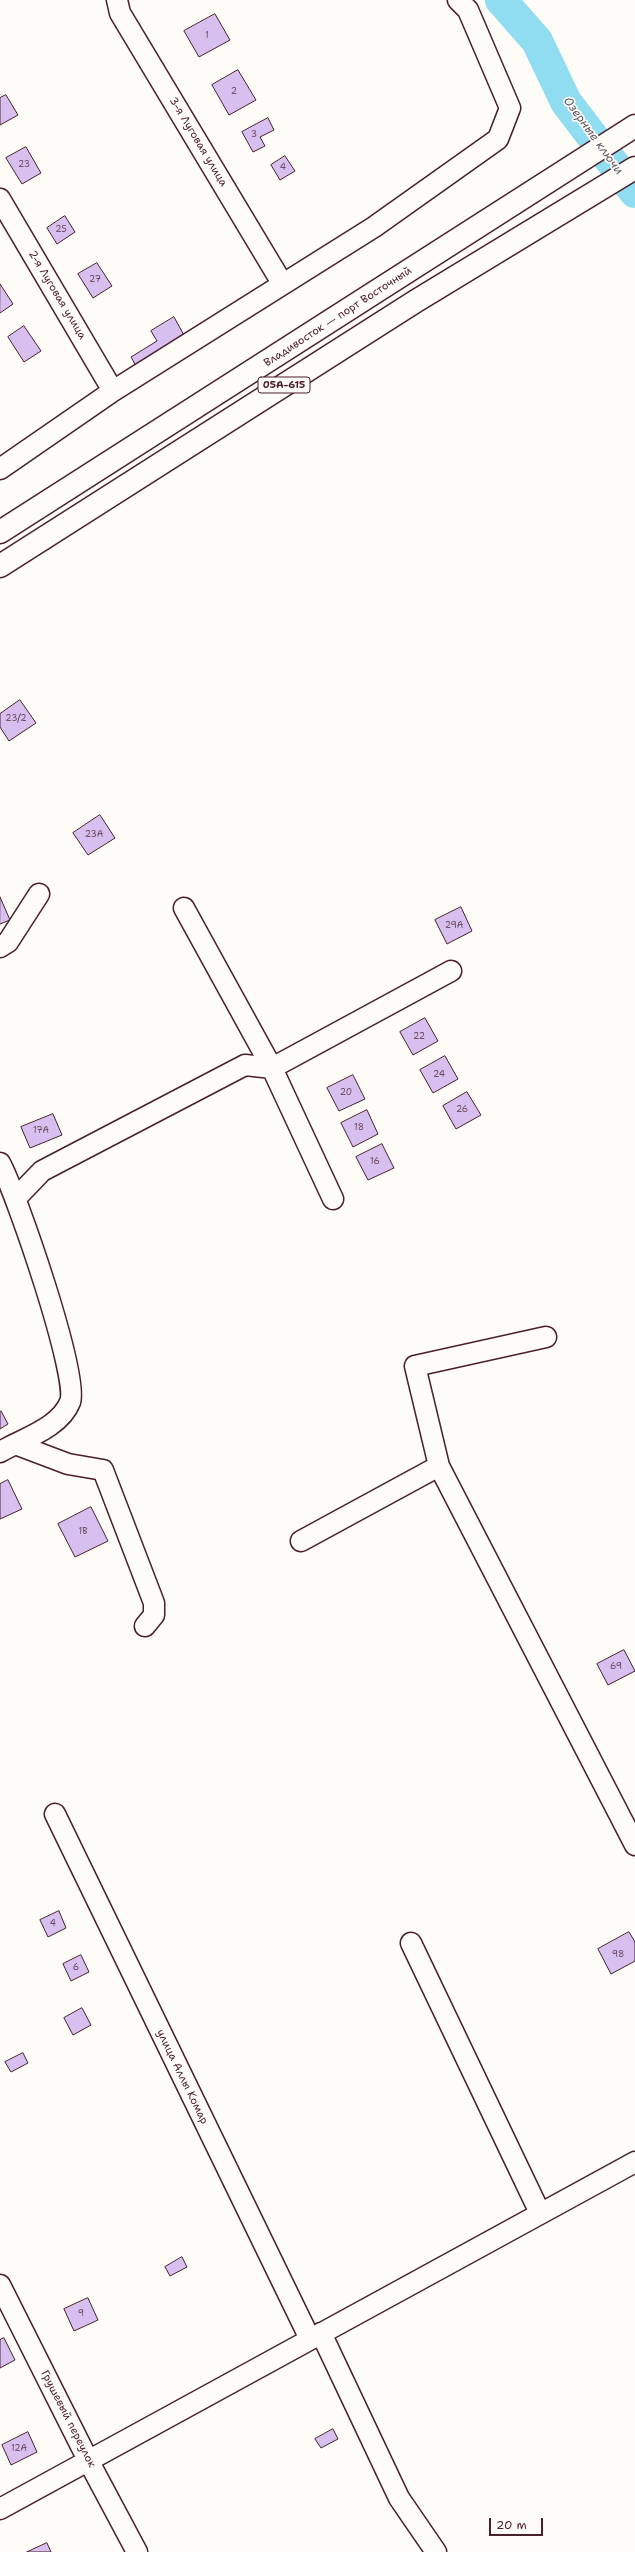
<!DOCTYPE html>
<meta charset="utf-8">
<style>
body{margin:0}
#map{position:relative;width:635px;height:2552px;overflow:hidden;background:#fdfcf7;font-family:"Shantell Sans",sans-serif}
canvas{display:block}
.scale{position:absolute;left:489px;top:2518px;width:54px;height:18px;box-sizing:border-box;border:2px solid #4a1f2b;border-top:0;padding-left:5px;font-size:12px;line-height:14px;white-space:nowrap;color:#4a1f2b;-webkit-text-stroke:3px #fdfcf7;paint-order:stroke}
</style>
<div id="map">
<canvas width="635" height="2552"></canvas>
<div class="scale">20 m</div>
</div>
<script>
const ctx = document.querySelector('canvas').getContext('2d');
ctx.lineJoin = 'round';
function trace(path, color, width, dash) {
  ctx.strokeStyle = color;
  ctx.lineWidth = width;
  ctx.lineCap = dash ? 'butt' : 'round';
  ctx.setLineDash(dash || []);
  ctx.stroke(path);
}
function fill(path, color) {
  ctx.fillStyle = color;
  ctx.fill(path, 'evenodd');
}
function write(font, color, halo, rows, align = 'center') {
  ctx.font = font + ' "Shantell Sans",sans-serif';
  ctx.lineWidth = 3.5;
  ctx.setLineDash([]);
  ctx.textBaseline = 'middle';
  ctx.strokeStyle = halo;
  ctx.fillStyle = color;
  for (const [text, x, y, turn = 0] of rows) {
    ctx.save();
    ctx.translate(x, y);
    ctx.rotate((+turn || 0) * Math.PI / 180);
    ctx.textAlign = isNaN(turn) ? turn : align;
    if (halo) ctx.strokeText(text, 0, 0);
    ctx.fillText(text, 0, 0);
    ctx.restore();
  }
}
trace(new Path2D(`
 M501,0l36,41 29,61 69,90`), '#90dcf0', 32);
const building = new Path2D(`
 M215,14l15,26 -31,17 -15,-26z
 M238,70l18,30 -27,15 -17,-30z
 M6,95l12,20 -18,10v-27z
 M268,118l6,12 -14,7 5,9 -12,6 -11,-20z
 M26,147l15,26 -19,11 -16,-26z
 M285,156l10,15 -15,9 -9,-15z
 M65,216l10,16 -18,12 -10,-16z
 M97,263l15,23 -19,12 -15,-24z
 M0,284l13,20 -13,9z
 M174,317l11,20 -49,29 -5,-9 26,-16 -6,-10z
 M24,326l17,25 -17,11 -16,-25z
 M20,700l16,23 -27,18 -9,-14v-13z
 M100,815l15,23 -27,17 -15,-22z
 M0,897l10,23 -10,4z
 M461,907l11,24 -25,13 -12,-24z
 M425,1018l13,23 -25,14 -13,-23z
 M445,1056l13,23 -25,14 -13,-23z
 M353,1075l12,24 -26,12 -12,-23z
 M467,1092l14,23 -25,14 -13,-23z
 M367,1110l11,24 -25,13 -12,-24z
 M53,1114l9,21 -32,13 -9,-21z
 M382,1144l12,24 -26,12 -12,-23z
 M1,1411l7,13 -8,5v-17z
 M8,1480l14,29 -22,10v-35z
 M91,1507l17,34 -33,16 -17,-33z
 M624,1650l11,21 -27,14 -11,-21z
 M59,1911l7,17 -18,9 -8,-17z
 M629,1932l6,10v19l-24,13 -13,-25z
 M81,1955l8,17 -18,9 -8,-17z
 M82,2008l9,17 -18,10 -9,-17z
 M23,2053l5,10 -17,9 -6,-10z
 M182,2257l5,10 -17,9 -5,-9z
 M88,2298l10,22 -24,11 -10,-22z
 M4,2338l11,22 -15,8v-28z
 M333,2429l5,10 -17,9 -6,-9z
 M28,2432l9,20 -26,13 -9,-20z
 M47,2543l4,9h-24z`);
fill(building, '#d7c0f0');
trace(building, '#4a1f2b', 1);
const minor = new Path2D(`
 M117,0l3,13 162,270
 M0,199l113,192
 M0,469l113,-78 261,-164 124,-88 12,-31 -42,-98 -10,-10
 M184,908l88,160 61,131
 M0,947l8,-5 31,-48
 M0,1163c16,29 80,215 70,239 -10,26 -48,37 -70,50
 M16,1198l26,-27 203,-106 27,3 179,-97
 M15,1444l53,20 35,6 51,133v12l-9,11
 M439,1466l196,379
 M301,1541l138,-75 -24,-100 131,-29
 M55,1814l255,525
 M411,1943l129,270
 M0,2285l89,177 48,90
 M321,2333l78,165 37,54
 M0,2509l635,-347`);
const highway = new Path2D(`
 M0,532l635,-406
 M0,566l416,-265 219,-133`);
trace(minor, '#4a1f2b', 23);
trace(highway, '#4a1f2b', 25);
trace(minor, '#fdfcf7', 20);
trace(highway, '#fdfcf7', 22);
write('9px', '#6d475c', null, [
 ["1",207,36],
 ["2",234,92],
 ["3",254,135],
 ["23",24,165],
 ["4",283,168],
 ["25",61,230],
 ["27",95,280],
 ["23/2",16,719],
 ["23А",94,835],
 ["29А",454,926],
 ["22",419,1037],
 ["24",439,1075],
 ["20",346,1093],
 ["26",462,1110],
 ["18",359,1128],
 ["17А",41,1131],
 ["16",375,1162],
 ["1В",83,1532],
 ["69",616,1667],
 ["4",53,1924],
 ["98",618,1955],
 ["6",76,1968],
 ["9",81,2314],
 ["12А",19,2449]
]);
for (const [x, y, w] of [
 [284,385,52]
]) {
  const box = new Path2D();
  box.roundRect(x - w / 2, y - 8, w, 16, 3);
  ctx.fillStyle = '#fdfcf7';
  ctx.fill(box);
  trace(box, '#4a1f2b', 1);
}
write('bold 10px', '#4a1f2b', null, [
 ["05А-615",284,385]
]);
write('11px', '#4a1f2b', '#fdfcf7', [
 ["3-я Луговая улица",198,142,59],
 ["2-я Луговая улица",57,295,59],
 ["Владивосток — порт Восточный",338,317,-33],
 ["улица Аллы Комар",182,2077,64],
 ["Грушевый переулок",68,2419,63]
]);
write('italic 12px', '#5f5866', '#fdfcf7', [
 ["Озерные ключи",593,136,54]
]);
</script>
